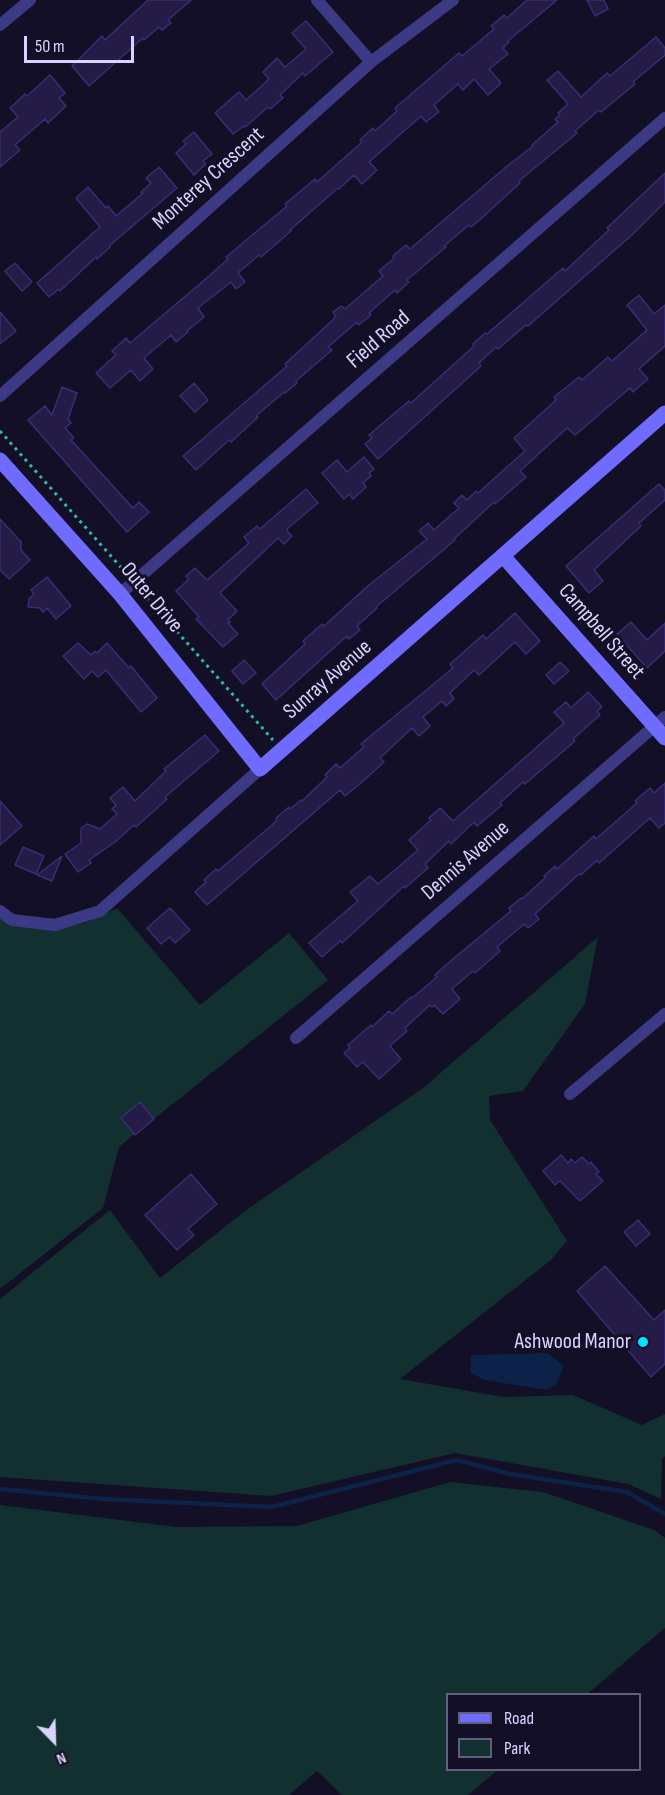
<!DOCTYPE html>
<style>
body{margin:0}
#map{position:relative;width:665px;height:1795px;overflow:hidden;background:#130f26;font-family:"Sofia Sans Condensed",sans-serif}
canvas{display:block}
.legend{position:absolute;left:446px;top:1693px;width:195px;height:78px;box-sizing:border-box;background:#130f26;border:2px solid #625e7d;margin:0;padding:8px 10px;list-style:none;font-size:18px;color:#d9d4ff}
.legend li{display:flex;align-items:center;gap:12px;height:30px}
.legend b{width:30px;border:2px solid #625e7d}
.north{position:absolute;left:24px;top:1711px;width:60px;height:60px;-webkit-text-stroke:4px #130f26;paint-order:stroke;rotate:157deg;font-size:16px;font-weight:700;line-height:24px;text-align:center;color:#d9d4ff}
.north::after{content:'';display:block;margin:auto;width:21px;height:27px;background:#d9d4ff;clip-path:polygon(50% 0,100% 100%,50% 72%,0 100%)}
.scale{position:absolute;left:24px;top:36px;width:110px;height:27px;box-sizing:border-box;border:3px solid #d9d4ff;border-top:0;padding-left:8px;font-size:18px;line-height:21px;white-space:nowrap;color:#d9d4ff;-webkit-text-stroke:4px #130f26;paint-order:stroke}
</style>
<div id="map">
<canvas width="665" height="1795"></canvas>
<ul class="legend">
<li><b style="height:8px;background:#6f6bff"></b>Road</li>
<li><b style="height:16px;background:#12302f"></b>Park</li>
</ul>
<div class="north">N</div>
<div class="scale">50 m</div>
</div>
<script>
const ctx = document.querySelector('canvas').getContext('2d');
ctx.lineJoin = 'round';
function fill(path, color) {
  ctx.fillStyle = color;
  ctx.fill(path, 'evenodd');
}
function trace(path, color, width, dash) {
  ctx.strokeStyle = color;
  ctx.lineWidth = width;
  ctx.lineCap = dash ? 'butt' : 'round';
  ctx.setLineDash(dash || []);
  ctx.stroke(path);
}
function write(font, color, halo, rows, align = 'center') {
  ctx.font = font + ' "Sofia Sans Condensed",sans-serif';
  ctx.lineWidth = 6;
  ctx.setLineDash([]);
  ctx.textBaseline = 'middle';
  ctx.strokeStyle = halo;
  ctx.fillStyle = color;
  for (const [text, x, y, turn = 0] of rows) {
    ctx.save();
    ctx.translate(x, y);
    ctx.rotate((+turn || 0) * Math.PI / 180);
    ctx.textAlign = isNaN(turn) ? turn : align;
    if (halo) ctx.strokeText(text, 0, 0);
    ctx.fillText(text, 0, 0);
    ctx.restore();
  }
}
fill(new Path2D(`
 M117,908l83,97 89,-72 39,47 -209,167 -16,61 -103,81v-375l54,15 31,-6z
 M598,937l-13,67 -62,87 -34,5 1,24 77,121 -16,19 -151,119 104,18 69,-2 69,30 23,-11v42l-3,3 -1,40 -33,-15 -173,-31 -184,43 -271,-19v-178l110,-89 50,68 85,-67 178,-123z
 M450,1482l93,10 111,38 11,8v90l-78,66h-139v76h50l-30,25h-126l-25,-24 -28,24h-289v-290l176,22 121,-1z`), '#12302f');
fill(new Path2D(`
 M548,1353l16,13 -8,19 -9,5 -63,-10 -14,-8 1,-17z`), '#0c2248');
trace(new Path2D(`
 M0,1489l103,10 169,8 185,-47 53,14 117,18 38,22`), '#0c2248', 4.5);
const building = new Path2D(`
 M148,0h43l-23,20 3,3 -9,7 -3,-3 -15,13 -1,-2 -54,48 -17,-20 30,-30 3,4z
 M527,0h30l-49,41 1,1 -6,6 5,6 -19,15 12,14 -13,12 -14,-16 -11,11 -5,-6 -24,21 5,7 -13,10 -5,-6 -52,46 8,8 -15,14 -8,-9 -15,14 -1,-1 -48,42 1,1 -30,26 -2,-2 -21,18 7,9 -9,7 -5,-7 -33,26 6,9 -17,14 1,1 -12,10 -5,-7 -27,23 9,11 -13,12 -9,-11 -21,18 -14,-15 20,-18 -4,-4 14,-13 4,5 78,-66 20,-18 -2,-2 61,-51 -2,-2 30,-25 2,3 45,-40 -2,-2 13,-12 2,3 22,-20 -2,-3 64,-55 3,3 32,-27 -3,-3 13,-11 3,3z
 M587,0h17l4,9 -13,7z
 M306,21l27,31 -28,24 -2,-3 -23,22 3,3 -13,11 -2,-2 -23,20 -1,-1 -11,8 -18,-21 24,-21 7,8 23,-21 -6,-7 14,-14 8,9 21,-18 -14,-16z
 M656,37l9,11v7l-32,27 2,2 -34,28 -2,-2 -24,21 2,2 -58,48 1,2 -36,33 -13,11 -2,-2 -25,21 2,1 -39,33 2,2 -12,11 -2,-3 -26,23 2,2 -12,10 -2,-3 -29,25 4,3 -36,31 1,2 -12,10 -1,-1 -28,24 2,1 -27,25 -2,-2 -33,30 -13,-14 104,-90 -2,-2 51,-47 -3,-5 8,-6 4,3 38,-33 -4,-5 15,-13 -1,-2 13,-11 4,4 96,-82 27,-21 -1,-1 26,-23 -3,-3 5,-4 -2,-2 10,-9 -21,-24 11,-9 23,26 26,-24 3,3z
 M50,75l15,18 -6,5 7,8 -18,17 -3,-4 -30,26 5,5 -20,17v-35l18,-15 -8,-9 15,-14 2,2z
 M194,132l18,22 -9,7 3,3 -12,11 -18,-22 10,-9 -3,-3z
 M159,167l18,21 -68,58 1,1 -13,12 -1,-2 -36,34 -1,-2 -10,8 -12,-14 63,-56 -24,-29 12,-11 18,21 2,-2 8,10 27,-23 -2,-1 10,-9 -5,-5z
 M665,173v29l-32,32 -105,92 -2,-1 -28,24 -2,-2 -17,16 2,3 -103,93 -13,-15 7,-6 -3,-3 40,-34 2,2 63,-57 -1,-2 12,-11 2,1 76,-66 2,3 44,-41 -2,-2z
 M15,263l17,19 -10,9 -17,-20z
 M639,295l15,19 11,-9v41l-26,23 9,10 -15,13 -3,-4 -55,47 -8,-7 -47,43 6,6 -31,27 -1,-2 -40,37 1,1 -79,67 1,1 -20,18 3,4 -11,9 -2,-3 -71,64 -14,-16 43,-40 -2,-3 19,-17 2,2 45,-41 58,-46 -8,-8 9,-8 6,7 25,-22 -5,-5 8,-8 5,5 9,-9 2,2 47,-42 -11,-13 42,-38 -2,-3 25,-20 3,3 26,-23 4,4 35,-31 -20,-25z
 M0,312l16,19 -16,13z
 M194,383l14,17 -13,12 -15,-16z
 M62,387l15,6 -9,26 3,4 -6,5 9,10 -3,2 62,68 6,-6 10,10 -22,20 -99,-112 17,-14 7,9z
 M364,457l10,12 -5,4 2,3 -8,7 3,4 -13,12 -4,-5 -5,5 -22,-26 15,-13 10,12z
 M659,484l6,6v10l-26,23 2,3 -47,44 9,11 -14,12 -23,-27z
 M306,489l12,14 -30,25 -1,3 5,5 -8,8 -6,-6 -58,55 17,18 -9,9 2,2 -2,1 10,11 -15,13 -27,-28 3,-2 -23,-26 13,-12 -3,-3 9,-8 12,12 42,-37 -5,-6 13,-11 3,3z
 M0,519l21,23v8l9,10 -21,19 -9,-9z
 M47,577l24,29 -15,13 -9,-11 -4,4 -3,-4 -12,-1 1,-8 5,-5 -3,-4z
 M515,613l25,28 -14,13 -11,-12 -36,33 -5,-5 -24,23 4,6 -8,7 -4,-5 -19,16 7,9 -11,10 -7,-8 -32,30 4,4 -23,21 -16,13 -5,-6 -133,115 -12,-13 11,-10 -2,-2 12,-11 2,2 21,-18 32,-27 6,-6 -1,-2 13,-11 1,2 11,-9 1,1 25,-24 -2,-2 11,-11 4,4 24,-21 -3,-3 92,-76 -3,-4 33,-29 3,4z
 M631,622l16,18 18,-17v28l-18,17 -30,-34z
 M78,643l13,12 4,-4 2,2 10,-10 22,25 2,-2 26,32 -16,14 -35,-42 -8,7 -6,-6 -8,8 -21,-23z
 M244,660l12,13 -13,11 -11,-13z
 M560,662l9,9 -15,13 -8,-9z
 M588,692l14,15 -5,4 3,4 -27,24 2,2 -50,43 -2,-2 -23,21 2,2 -25,21 -3,-4 -23,22 -2,-3 -24,23 3,4 -23,20 -1,-2 -62,57 -2,-2 -18,16 -13,-14 49,-42 -8,-9 20,-16 8,8 18,-15 22,-19 -9,-10 22,-20 -2,-2 11,-10 13,13 111,-98 -10,-11 12,-10 5,6z
 M205,735l14,16 -54,46 2,2 -31,28 -2,-2 -19,17 -26,18 2,3 -13,9 -13,-18 16,-11v-15l6,-4 13,5 17,-15 -5,-5 4,-4 -6,-7 13,-11 12,14 31,-30 -2,-2z
 M665,783v40l-6,5 -9,-10 -51,45 -2,-3 -16,15 -2,-1 -44,40 4,5 -11,9 -4,-4 -27,23 3,4 -25,22 -2,-2 -21,18 8,10 -17,15 -9,-9 -2,2 -2,-2 -25,23 2,3 -17,15 11,13 -22,20 -16,-17 -6,5 -13,-14 6,-5 -2,-3 23,-20 1,2 17,-16 3,3 19,-17 1,1 25,-21 -2,-2 12,-11 64,-53 -2,-3 12,-10 1,1 23,-21 -1,-2 11,-10 2,3 37,-33 2,3 41,-36 -2,-2 15,-13 4,5z
 M0,801l22,25 -22,19z
 M23,847l21,9 -8,18 -21,-9z
 M62,856l-10,25 -15,-6z
 M170,908l20,22 -15,13 -5,-6 -9,7 -14,-16z
 M140,1102l14,17 -19,16 -14,-17z
 M561,1155l7,8 3,-4 4,4 7,-6 7,7 2,-2 8,10 -3,2 7,7 -23,20 -20,-20 -5,4 -12,-14z
 M191,1174l26,30 -29,25 6,6 -17,15 -32,-35z
 M638,1220l12,14 -14,12 -12,-14z
 M605,1266l49,54 11,-10v54l-14,13 -74,-86z`);
fill(building, '#241b47');
trace(building, '#3b2d73', 1.5);
trace(new Path2D(`
 M0,431l126,142
 M142,592l131,148`), '#2fb8b0', 3, [3, 4.5]);
trace(new Path2D(`
 M317,0l54,62
 M0,25l30,-25
 M0,396l371,-334 82,-62
 M120,594l545,-476
 M0,911l12,9 43,5 45,-14 160,-142
 M296,1038l369,-321
 M570,1094l95,-80`), '#3d3a85', 12);
trace(new Path2D(`
 M0,460l120,134 140,175 405,-356
 M503,556l162,182`), '#6f6bff', 15);
for (const [x, y, r, color] of [
 [643,1342,6,"#00e5ff"]
]) {
  const dot = new Path2D();
  dot.arc(x, y, r, 0, 2 * Math.PI);
  ctx.fillStyle = color;
  ctx.fill(dot);
  trace(dot, '#130f26', 2);
}
write('22px', '#d9d4ff', '#130f26', [
 ["Monterey Crescent",209,179,-42],
 ["Field Road",379,340,-41],
 ["Outer Drive",151,598,50],
 ["Campbell Street",601,632,49],
 ["Sunray Avenue",328,680,-41],
 ["Dennis Avenue",466,861,-41]
]);
write('22px', '#d9d4ff', '#130f26', [
 ["Ashwood Manor",631,1342]
], 'right');
</script>
